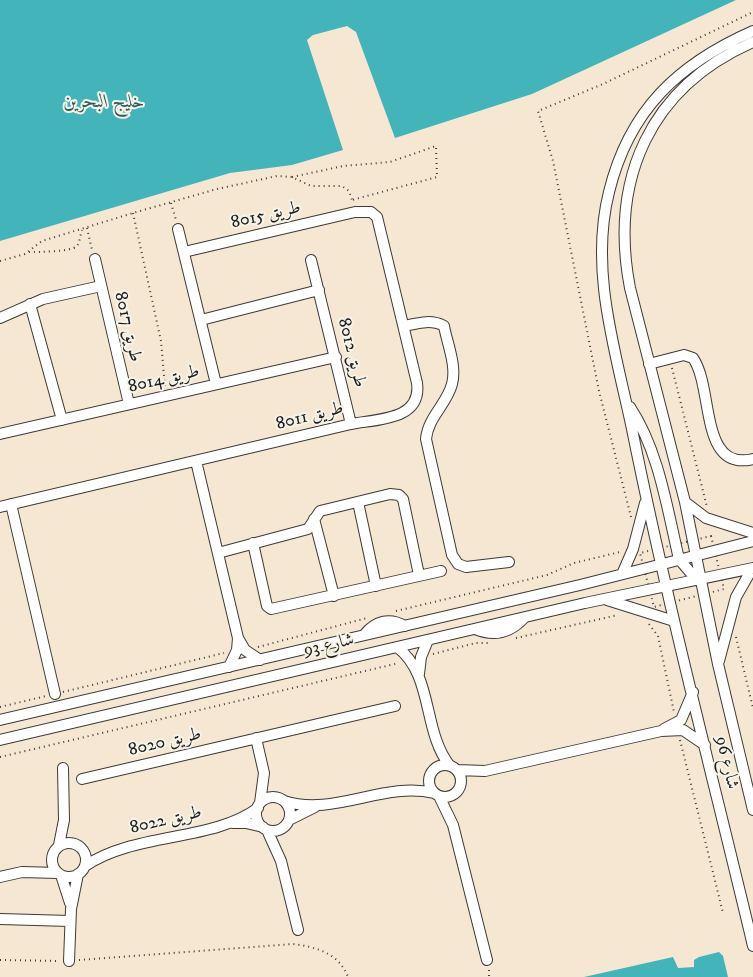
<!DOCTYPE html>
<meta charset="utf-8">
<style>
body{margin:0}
canvas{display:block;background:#f5e7d2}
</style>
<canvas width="753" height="977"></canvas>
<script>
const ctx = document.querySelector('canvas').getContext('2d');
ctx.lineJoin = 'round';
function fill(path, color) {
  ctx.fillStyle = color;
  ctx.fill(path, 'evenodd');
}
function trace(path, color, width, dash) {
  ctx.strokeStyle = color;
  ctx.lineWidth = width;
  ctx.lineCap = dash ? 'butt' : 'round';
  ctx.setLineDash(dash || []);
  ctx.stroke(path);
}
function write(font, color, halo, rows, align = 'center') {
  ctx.font = font + ' "IM FELL DW Pica",Amiri,serif';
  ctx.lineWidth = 4;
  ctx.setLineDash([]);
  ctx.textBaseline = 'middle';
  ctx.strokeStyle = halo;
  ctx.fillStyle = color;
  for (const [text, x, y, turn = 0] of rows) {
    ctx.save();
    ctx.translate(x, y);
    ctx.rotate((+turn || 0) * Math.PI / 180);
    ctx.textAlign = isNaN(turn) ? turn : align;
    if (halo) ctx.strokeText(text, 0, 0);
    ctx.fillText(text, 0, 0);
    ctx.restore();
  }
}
fill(new Path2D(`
 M0,0h736l-204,94 -137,44 -39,-106 -9,-6 -34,9 -6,5 36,110 -51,15 -62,8 -230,68z
 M719,952l4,4 5,21h-144l89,-20 5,11 16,-1v-7l5,-3z`), '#43b4ba');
const minor = new Path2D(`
 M753,31c-75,33 -124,79 -144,161 -20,79 7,160 23,237 35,174 80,345 121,517
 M753,42c-103,45 -144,137 -123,246l55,214 33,162 35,146
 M178,229l38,155
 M95,259l34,145
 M311,260l40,164
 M30,304l32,116
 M0,318l43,-19 58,-13
 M201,320l118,-30
 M404,326c14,-3 27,-7 40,0 3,17 13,40 8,58 -5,20 -24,33 -26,55l26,116 6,9 8,3 43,-5
 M649,364l35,-9 9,3c21,30 6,114 60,101
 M630,407c29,44 37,101 49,152l11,13 11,7
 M0,434l336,-77
 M196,461l42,177 7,12 15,10
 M358,502l18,84
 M685,502l21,16 47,15
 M11,504l44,190
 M0,507l351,-83c27,-5 71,-4 66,-41l-40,-166 -6,-5h-16l-171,40
 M314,519l20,77
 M253,543l14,63 4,3 170,-38
 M218,553l90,-24 12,-18 70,-17 9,1 4,4 16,76
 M623,572l10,-23 12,-46
 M607,600l67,21
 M475,629c19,8 35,4 49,-11
 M364,635c11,-14 25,-18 41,-9
 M397,647c37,28 25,84 53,119
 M719,661l17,-64 16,-28
 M229,667l8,-17 1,-12
 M419,674l2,-17 7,-17
 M0,720l580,-135 173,-44
 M664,729l17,-9 12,-28
 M256,738l8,35 -4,30
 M0,740l585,-137 168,-35
 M429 781a16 16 0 1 1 32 0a16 16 0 1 1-32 0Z
 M457,770l28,1 176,-40 22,-1 22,15
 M82,779l313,-73
 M439,796l14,29 34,135
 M256 814a17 17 0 1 1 34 0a17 17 0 1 1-34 0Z
 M284,801c50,16 100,-20 150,-8
 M289,820l26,-13
 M233,823h13l17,4
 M267,830l14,31 17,69
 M52 860a17 17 0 1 1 34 0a17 17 0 1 1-34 0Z
 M59,845l5,-25 -1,-52
 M85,866c50,-34 127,-24 173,-58
 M61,875l9,28
 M0,877l22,-5 36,1
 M0,919l70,2
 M69,961l2,-52 7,-35`);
trace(minor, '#3d3a37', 12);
trace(new Path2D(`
 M292,177l51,-11 47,-4 46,-16 1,31 -85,23
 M171,203l5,17
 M133,213l28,128 4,46
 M87,228l5,22
 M29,252c9,0 42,0 48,-6 3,-4 3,-11 5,-16
 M0,261l25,-7 17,-13 91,-28 84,-24 60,-13 15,1 19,9h31l7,5 4,12
 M672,368l35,139
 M631,517l-32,-126 -46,-230 -15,-50 65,-27 150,-72
 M711,536l13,53 -70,18 -14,-54z
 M396,611l151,-36 27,-12 46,-11
 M649,624l9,12 16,76
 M736,637l17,71
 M516,638l102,-23
 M258,647l109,-29
 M433,654l43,-11h15
 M63,692l161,-39
 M0,707l46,-11
 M680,740l43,173
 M0,757l399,-94
 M0,960l59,1
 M79,960l214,-16c23,3 46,9 55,33
 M489,970v7`), '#3d3a37', 2, [1, 4]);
trace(minor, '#fff', 10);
write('18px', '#1c1c1c', '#f7f3e8', [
 ["طريق 8015",266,216,-13],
 ["طريق 8017",127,327,77],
 ["طريق 8012",351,353,76],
 ["طريق 8014",164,380,-13],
 ["طريق 8011",310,417,-14],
 ["شارع 93",329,646,-13],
 ["طريق 8020",165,743,-13],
 ["شارع 96",726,763,77],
 ["طريق 8022",166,821,-13]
]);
write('italic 19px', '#2c595b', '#f7f3e8', [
 ["خليج البحرين",104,103]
]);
</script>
